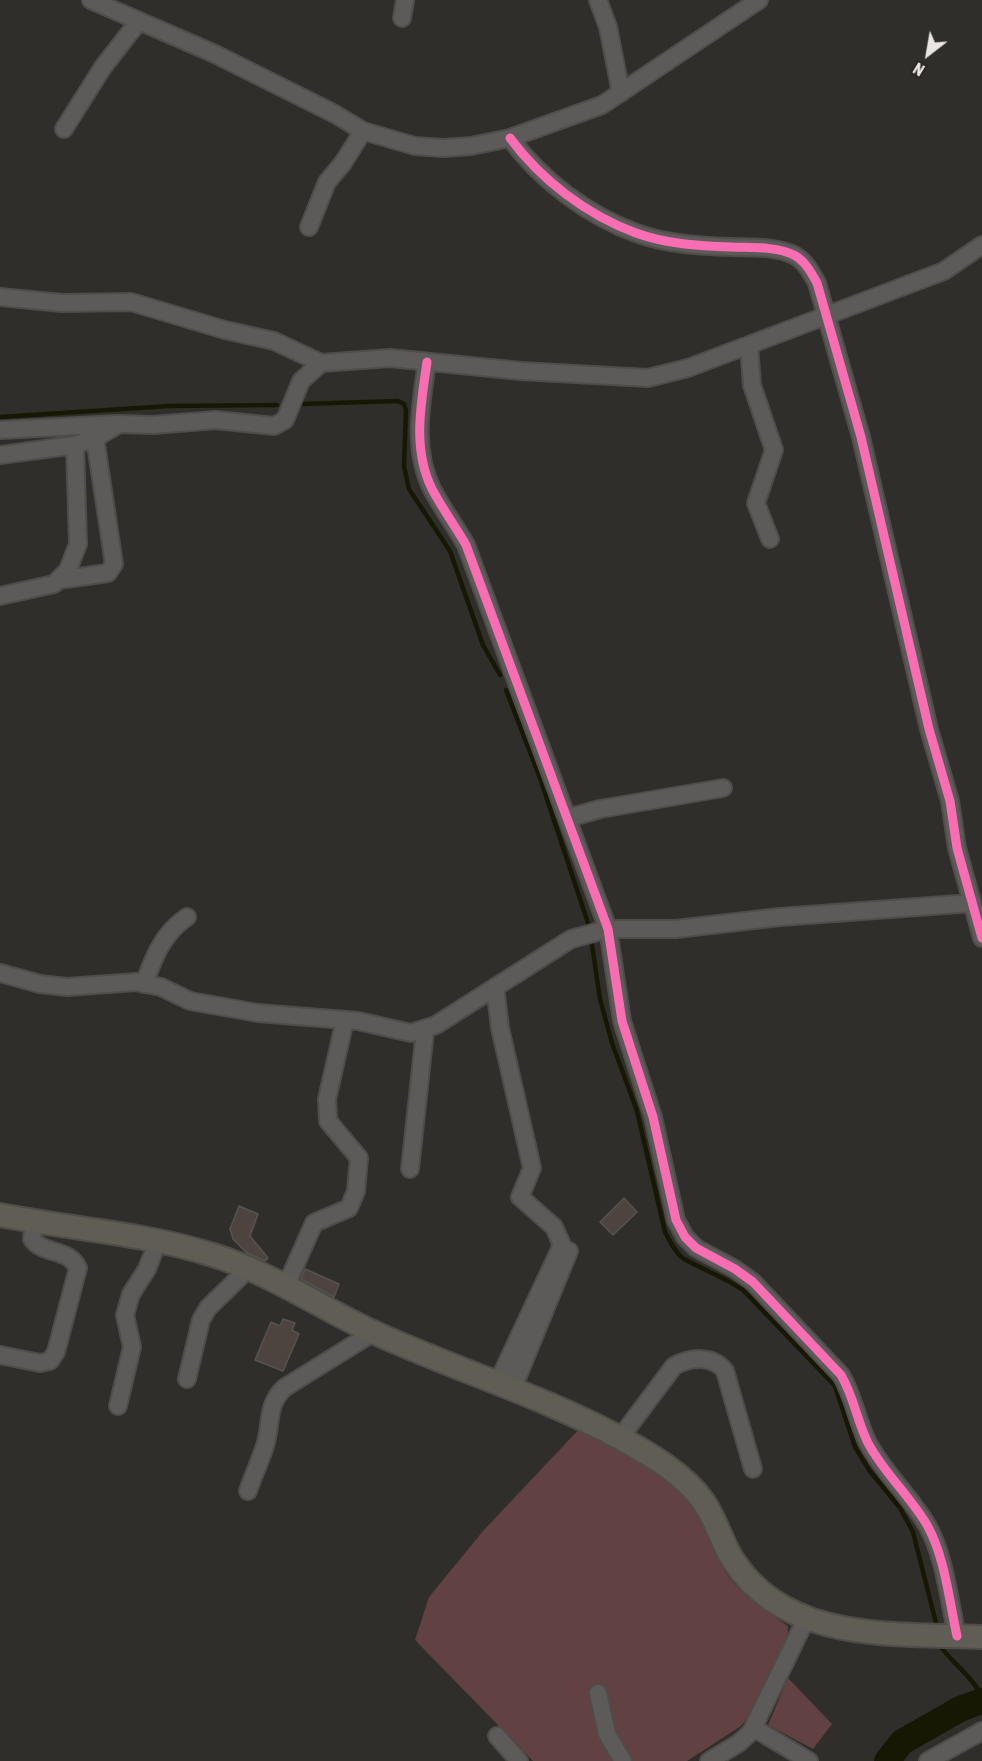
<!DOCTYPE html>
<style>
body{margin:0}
#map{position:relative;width:982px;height:1761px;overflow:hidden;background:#302e2b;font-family:"Asap Condensed",sans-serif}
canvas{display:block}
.north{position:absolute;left:898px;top:24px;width:60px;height:60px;-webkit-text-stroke:4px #29241f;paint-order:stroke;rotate:211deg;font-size:16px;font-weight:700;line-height:24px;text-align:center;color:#eae6e3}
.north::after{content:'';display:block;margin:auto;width:21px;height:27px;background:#eae6e3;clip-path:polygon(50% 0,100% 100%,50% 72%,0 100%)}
</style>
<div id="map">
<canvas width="982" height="1761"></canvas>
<div class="north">N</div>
</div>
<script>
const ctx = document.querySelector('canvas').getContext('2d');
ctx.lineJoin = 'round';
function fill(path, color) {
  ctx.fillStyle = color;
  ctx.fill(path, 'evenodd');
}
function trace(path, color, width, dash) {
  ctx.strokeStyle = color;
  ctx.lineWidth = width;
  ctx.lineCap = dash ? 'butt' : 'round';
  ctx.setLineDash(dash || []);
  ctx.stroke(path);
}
fill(new Path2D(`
 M582,1426c35,21 89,46 113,79 11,15 16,34 22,51 14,34 42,50 71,70l-1,21 -27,54 -19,25 -54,35h-154l-118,-121 14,-43 54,-66z
 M788,1678l44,46 -19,25 -45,-24z`), '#614141');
trace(new Path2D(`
 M301,404l97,-3 6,3 2,6 -2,56 5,23 41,62 33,94 17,30
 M0,417l169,-11 108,-1
 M506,690l34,88 48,145
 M591,938l9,61 12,44 25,68 28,121c5,9 10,21 19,27 20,11 40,18 59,31l92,96 20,61 14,23 31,38 13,24 23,91
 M941,1647c13,18 31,29 41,49`), '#171804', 4.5);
trace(new Path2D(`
 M887,1761l15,-19 58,-33 22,-8`), '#171804', 26);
const building = new Path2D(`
 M624,1198l13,14 -24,23 -13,-13z
 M239,1206l19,8 -8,22 18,22 -3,3 -18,-8 -14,-14 -3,-10z
 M305,1269l34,15 -5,13 -33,-18z
 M283,1319l12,4 -3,7 7,4 -16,37 -28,-11 16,-38 9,4z`);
fill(building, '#4d443f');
trace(building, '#555351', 1.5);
const minor = new Path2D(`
 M91,0l124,54 120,60 28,17 52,15 28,2 28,-2 39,-8 92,-33 157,-105
 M598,0l10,27 13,66
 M402,18l3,-18
 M64,129l39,-62 36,-46
 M510,138c31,42 77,77 126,95 30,11 63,13 95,14 20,1 44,-1 63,8 11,6 17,17 23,28l44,154 68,292 21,72 7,47 25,90
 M309,227l18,-45 16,-19 20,-32
 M0,297l62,6 69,-1 94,28 49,11 47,22 69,-5 131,13 127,7 40,-10 256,-97 38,-26
 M749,345l3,40 22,65 -18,53 14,36
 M427,362c-6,42 -15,87 5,127 10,19 23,37 34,56l142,384 14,92 31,96 23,103 9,17 11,11 39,21 18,13 88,93c13,22 16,46 27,68 16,30 42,53 59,82 18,32 22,75 30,111
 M0,430l118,-6
 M0,455l75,-10 20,-7 24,-14 34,1 63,-5 58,6 11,-6 16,-39 20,-18
 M58,580l50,-7 6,-9 -19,-126
 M0,596l54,-12 14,-14 10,-26 -3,-99
 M568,818l32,-9 123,-21
 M0,973l40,11 27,3 69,-5 25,5 29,14 68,12 100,8 53,12 25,-8 135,-86 37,-10h68l104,-12 192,-14
 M144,984c10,-27 19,-51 43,-67
 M495,987l5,41 32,140 -12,29 34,30 8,18 -64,137
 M410,1169l15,-138
 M286,1286l28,-63 35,-15 7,-17 3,-33 -31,-37 -1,-22 18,-79
 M0,1355l40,8 10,-2 6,-9 22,-84c-9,-20 -35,-13 -46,-29l2,-18
 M187,1379l14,-59 7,-12 41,-40
 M513,1388l56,-137
 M118,1406l14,-59 -7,-32 6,-21 16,-25 11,-28
 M620,1438l54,-72c17,-9 39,-11 51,5l28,98
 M248,1491c5,-15 12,-30 17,-45 7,-22 1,-40 19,-58l90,-56
 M598,1693l9,41 16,27
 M754,1728l55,33
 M497,1736l22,25
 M709,1761l30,-18 12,-11 55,-113
 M928,1761l54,-30`);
const major = new Path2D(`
 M0,1215c71,14 144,18 213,40 58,18 106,52 160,77 83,38 170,64 251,108 27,15 61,35 79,61 13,18 18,40 30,59 54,84 163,73 249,77`);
trace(minor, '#4f4c49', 20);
trace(major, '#4f4c49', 26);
trace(minor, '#5d5b59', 16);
trace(major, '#605d54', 22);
trace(new Path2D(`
 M510,138c31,42 77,77 126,95 30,11 63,13 95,14 20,1 44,-1 63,8 11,6 17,17 23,28l44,154 68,292 21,72 7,47 25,90
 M427,362c-6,42 -15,87 5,127 10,19 23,37 34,56l142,384 14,92 31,96 23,103 9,17 11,11 39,21 18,13 88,93c13,22 16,46 27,68 16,30 42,53 59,82 18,32 22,75 30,111`), '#f96db3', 9);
</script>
